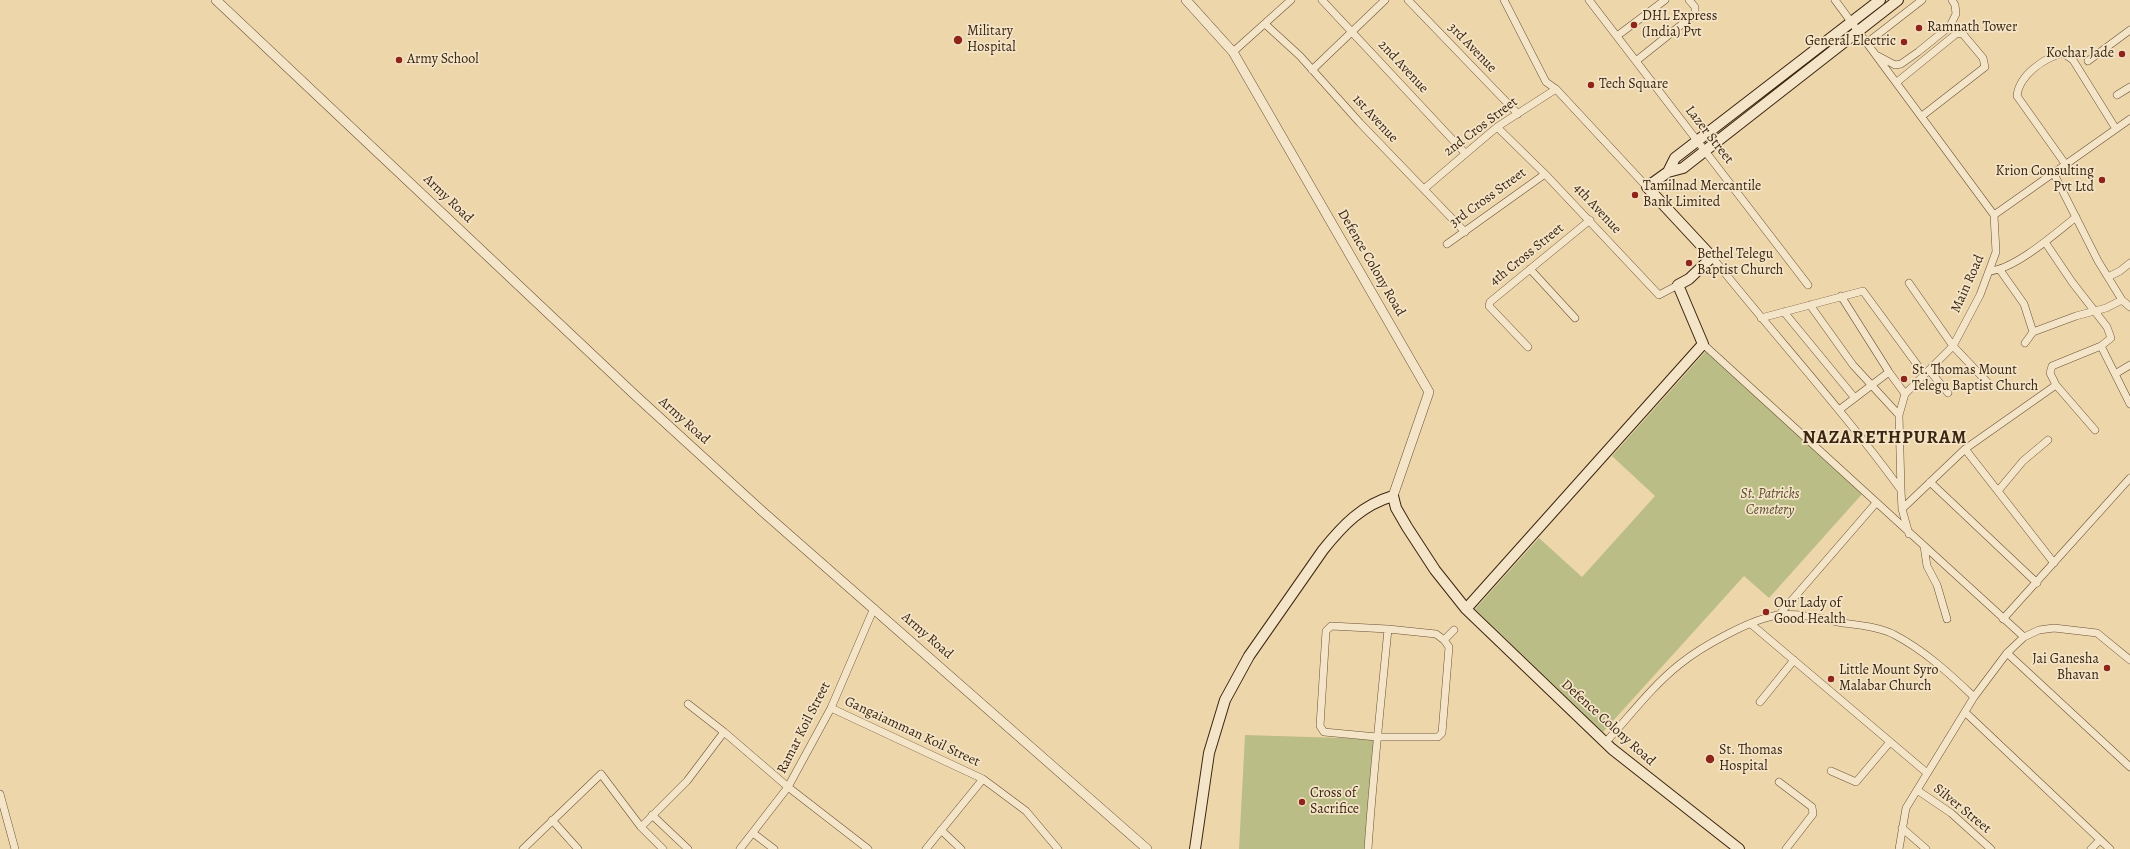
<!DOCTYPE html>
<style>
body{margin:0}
canvas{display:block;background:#eed6ab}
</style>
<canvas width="2130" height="849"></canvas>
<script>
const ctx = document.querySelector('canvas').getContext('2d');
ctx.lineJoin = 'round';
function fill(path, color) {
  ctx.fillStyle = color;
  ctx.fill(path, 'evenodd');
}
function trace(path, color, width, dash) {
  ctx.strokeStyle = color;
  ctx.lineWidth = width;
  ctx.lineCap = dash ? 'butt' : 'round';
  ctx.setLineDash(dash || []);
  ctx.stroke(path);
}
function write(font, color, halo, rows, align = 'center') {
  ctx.font = font + ' Alegreya,serif';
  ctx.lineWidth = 3.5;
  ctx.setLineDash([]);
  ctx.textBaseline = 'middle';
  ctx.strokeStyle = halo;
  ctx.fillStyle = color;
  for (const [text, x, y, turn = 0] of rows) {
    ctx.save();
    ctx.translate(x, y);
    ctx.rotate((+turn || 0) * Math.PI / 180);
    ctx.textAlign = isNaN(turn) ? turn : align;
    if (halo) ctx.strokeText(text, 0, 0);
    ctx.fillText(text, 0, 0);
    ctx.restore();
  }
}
fill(new Path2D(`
 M1706,351l157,142 -94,105 -25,-22 -141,156 -128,-123 64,-71 43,39 73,-81 -43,-40z
 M1245,735l130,4 -8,110h-128z`), '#bbbd87');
const minor = new Path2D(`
 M1322,0l143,153
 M1408,0l110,114
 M1504,0l42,82 10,7 91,98
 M1589,0l219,285
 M1835,0l159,215 2,37 -16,43 -27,51 -48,48 -6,21 2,75 1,19 7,25
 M1265,24l35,32 60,67 105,109
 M1617,36l48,-36
 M1868,42l54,-42
 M1233,52l58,-52
 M1878,56l17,9 6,-1 17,-12 32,-26 6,-12 -1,-9 -3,-5
 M1636,61l59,-47v-7l-6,-7
 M2088,61l42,-31
 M1312,70l73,-70
 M1897,82l59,-48 6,-1 21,25 2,9 -63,49
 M2117,95l13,-8
 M1497,127l48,47 114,121 19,-10
 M2066,165l-49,-69c2,-21 27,-38 46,-43l10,7 43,69
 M2054,174l44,87 24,39 8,7
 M1424,189l73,-62 59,-38
 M1994,215l136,-96
 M2045,242l27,40 35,45 4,11 -10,8 29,58
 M1447,244l98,-70
 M1712,257c62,78 130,152 189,233
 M1530,269l45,49
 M2000,270l24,34 9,28
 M1989,271c25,-1 67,-38 87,-54
 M2108,277l12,-6 10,-8
 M1909,283l44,63 36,38
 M1841,296l48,76 16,22
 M1810,305l43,60 46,50
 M1784,312l70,85
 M1761,318l102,-27 61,83
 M2025,343l8,-11 43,-16 30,-8 16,-8
 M1703,344l321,293
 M1528,347l-39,-41 1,-4 100,-82
 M1929,370l19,23
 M2115,374l15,-9
 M1839,410l50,-38
 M2095,430l-39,-45 -6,-12 2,-7 49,-20
 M1965,449l89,114
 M1930,482l107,101
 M1998,491l25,-30 25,-21
 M1902,509l63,-60 91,-64
 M1924,546l3,20 10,19 10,34
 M1779,615l97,-112
 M2003,619l127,-141
 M1751,624l176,149
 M1444,640l10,-10
 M2007,653l123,114
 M1760,702l34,-42
 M688,704l36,28 64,55 80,62
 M831,708l152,71 43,32 32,38
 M1966,713l144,136
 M1605,743c24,-26 47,-57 75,-79 21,-17 74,-47 100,-49 20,-2 43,4 63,8 16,2 35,4 50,11 31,16 56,39 81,63
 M1831,771l25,11 34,-40
 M1779,782l33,25 1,7 -27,35
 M1917,790l34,23 40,36
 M0,794l15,55
 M652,815l36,34
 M552,820l26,29
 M641,827l46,-46 37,-49
 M1902,828l24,21
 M941,830l20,19
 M753,833l21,16
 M523,849l78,-75 40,53 22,22
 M740,849l48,-62 43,-79 43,-100
 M926,849l57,-70
 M1368,849c5,-74 13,-147 20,-220l-57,-3 -5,5 -6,95 4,6 53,5h61l4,-4 7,-86 -5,-7 -8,-6 -48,-5
 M1899,849l7,-41 68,-111 33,-44 17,-16 15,-7 15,-2 43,5 33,27
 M2091,849l9,-9`);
const tertiary = new Path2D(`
 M216,0l420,396 126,115 385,338
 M1186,0l47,52 196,340 -36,104`);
const secondary = new Path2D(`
 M1668,172l7,-14 205,-158
 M1466,609l237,-265 -25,-59 11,-6 23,-22 -65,-70 21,-15 15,-4 215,-168
 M1195,849l14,-96 16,-53 24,-44 74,-106c20,-25 39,-45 70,-54l3,12 11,19 28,43 31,39 146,140 127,100`);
trace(minor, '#685137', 8);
trace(tertiary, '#685137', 10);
trace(secondary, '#3b2510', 12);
trace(minor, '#f4e4c8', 7);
trace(tertiary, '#f4e4c8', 9);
trace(secondary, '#f4e4c8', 10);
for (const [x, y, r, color] of [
 [1634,25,4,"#8f2418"],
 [1919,28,4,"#8f2418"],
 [958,40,5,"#8f2418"],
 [1904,42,4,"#8f2418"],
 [2122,54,4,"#8f2418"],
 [399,60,4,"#8f2418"],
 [1591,85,4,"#8f2418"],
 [2102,180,4,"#8f2418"],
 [1635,195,4,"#8f2418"],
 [1689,263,4,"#8f2418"],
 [1904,379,4,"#8f2418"],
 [1766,612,4,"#8f2418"],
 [2107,668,4,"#8f2418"],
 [1831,679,4,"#8f2418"],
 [1710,759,5,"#8f2418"],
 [1302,802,4,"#8f2418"]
]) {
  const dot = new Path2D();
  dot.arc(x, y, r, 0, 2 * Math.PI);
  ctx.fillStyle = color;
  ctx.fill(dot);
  trace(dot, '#f4e4c8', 1.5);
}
write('14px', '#3b2510', '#f4e4c8', [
 ["DHL Express",1642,17],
 ["(India) Pvt",1642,33],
 ["Ramnath Tower",1927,28],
 ["Military",967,32],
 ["Hospital",967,48],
 ["General Electric",1896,42,"right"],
 ["Kochar Jade",2114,54,"right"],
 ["Army School",407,60],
 ["Tech Square",1599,85],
 ["Krion Consulting",2094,172,"right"],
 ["Pvt Ltd",2094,188,"right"],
 ["Tamilnad Mercantile",1643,187],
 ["Bank Limited",1643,203],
 ["Bethel Telegu",1697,255],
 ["Baptist Church",1697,271],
 ["St. Thomas Mount",1912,371],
 ["Telegu Baptist Church",1912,387],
 ["Our Lady of",1774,604],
 ["Good Health",1774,620],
 ["Jai Ganesha",2099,660,"right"],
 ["Bhavan",2099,676,"right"],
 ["Little Mount Syro",1839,671],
 ["Malabar Church",1839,687],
 ["St. Thomas",1719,751],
 ["Hospital",1719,767],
 ["Cross of",1310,794],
 ["Sacrifice",1310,810]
], 'left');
write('14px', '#3b2510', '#f4e4c8', [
 ["3rd Avenue",1472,48,46],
 ["2nd Avenue",1403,67,47],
 ["1st Avenue",1375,119,47],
 ["2nd Cros Street",1481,127,-37],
 ["Lazer Street",1709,135,52],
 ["3rd Cross Street",1488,198,-36],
 ["Army Road",448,199,44],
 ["4th Avenue",1597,209,47],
 ["4th Cross Street",1527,255,-39],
 ["Defence Colony Road",1371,263,60],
 ["Main Road",1968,284,-66],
 ["Army Road",684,421,42],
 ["Army Road",927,636,41],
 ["Defence Colony Road",1608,723,42],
 ["Ramar Koil Street",804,728,-63],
 ["Gangaiamman Koil Street",912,732,25],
 ["Silver Street",1962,809,39]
]);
write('italic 14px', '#5b4b2e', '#f4e4c8', [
 ["St. Patricks",1770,495],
 ["Cemetery",1770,511]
]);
ctx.letterSpacing = '1px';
write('bold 18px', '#3b2510', '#f4e4c8', [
 ["NAZARETHPURAM",1885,439]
]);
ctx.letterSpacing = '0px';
</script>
